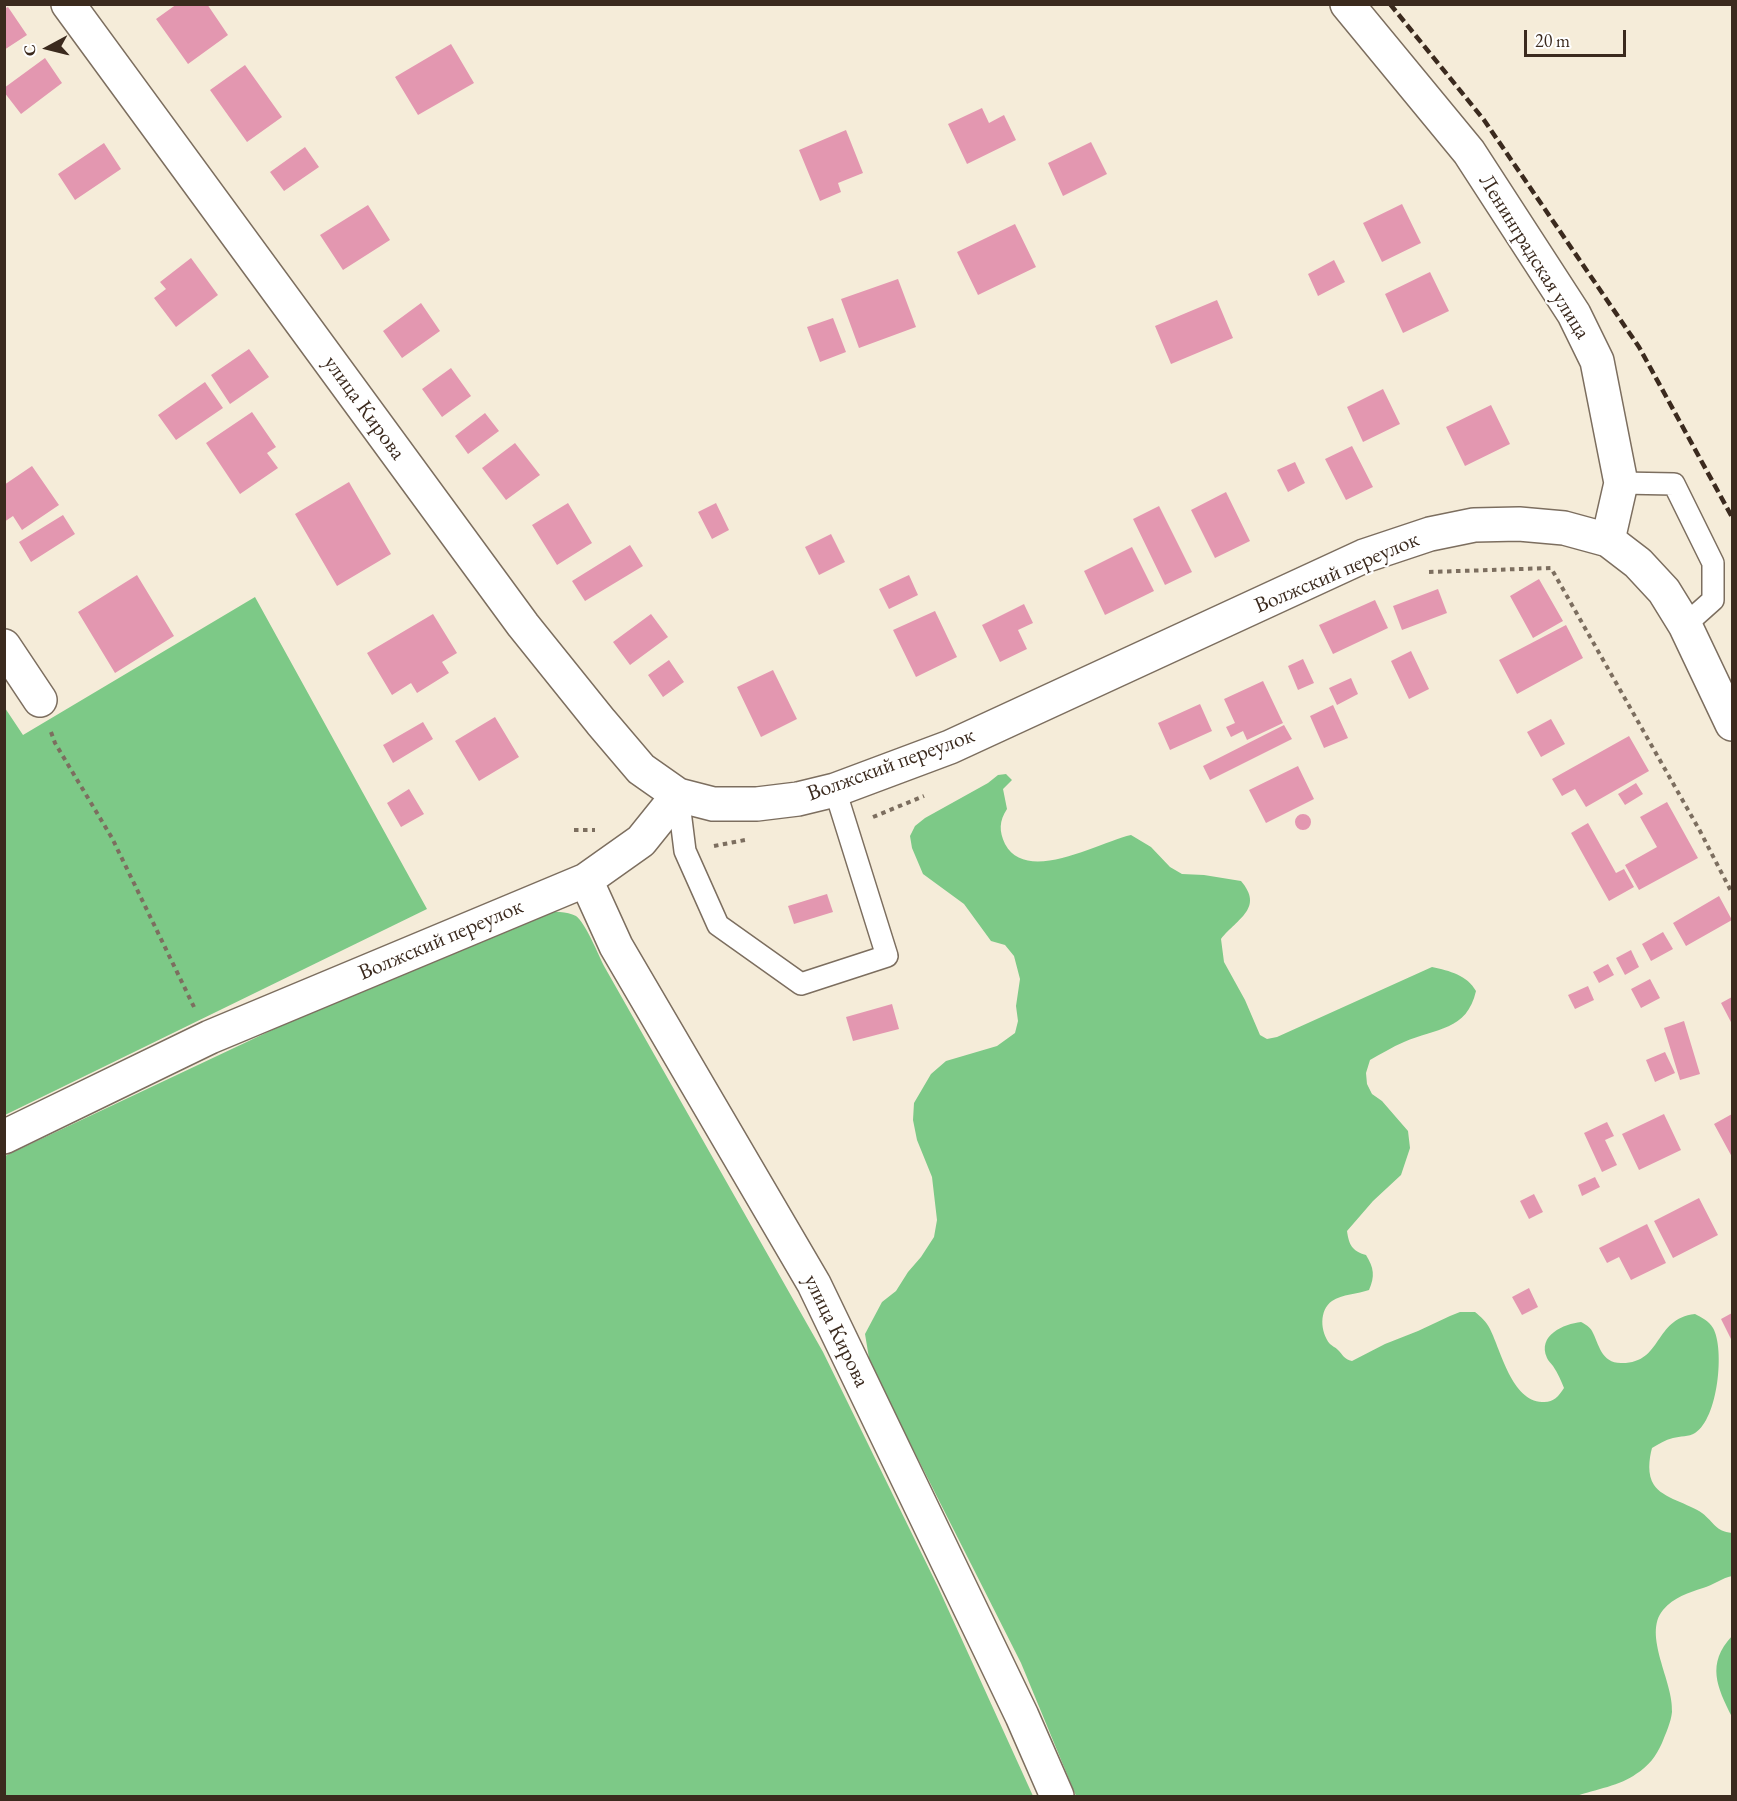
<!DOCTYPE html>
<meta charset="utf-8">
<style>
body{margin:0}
#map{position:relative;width:1737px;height:1801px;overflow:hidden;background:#f5ecd9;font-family:"EB Garamond",serif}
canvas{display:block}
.frame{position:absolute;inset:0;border:6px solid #3b2a1e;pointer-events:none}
.north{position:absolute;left:18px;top:18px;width:60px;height:60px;-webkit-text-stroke:4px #fff;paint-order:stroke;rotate:263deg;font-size:16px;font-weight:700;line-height:24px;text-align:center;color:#3b2a1e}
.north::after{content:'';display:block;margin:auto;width:21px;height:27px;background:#3b2a1e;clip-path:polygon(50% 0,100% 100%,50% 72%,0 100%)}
.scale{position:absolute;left:1524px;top:30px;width:102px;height:27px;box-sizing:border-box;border:3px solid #3b2a1e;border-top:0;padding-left:8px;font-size:18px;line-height:21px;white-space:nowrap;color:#3b2a1e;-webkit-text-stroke:4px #fff;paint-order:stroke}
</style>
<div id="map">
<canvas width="1737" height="1801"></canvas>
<div class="frame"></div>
<div class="north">С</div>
<div class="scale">20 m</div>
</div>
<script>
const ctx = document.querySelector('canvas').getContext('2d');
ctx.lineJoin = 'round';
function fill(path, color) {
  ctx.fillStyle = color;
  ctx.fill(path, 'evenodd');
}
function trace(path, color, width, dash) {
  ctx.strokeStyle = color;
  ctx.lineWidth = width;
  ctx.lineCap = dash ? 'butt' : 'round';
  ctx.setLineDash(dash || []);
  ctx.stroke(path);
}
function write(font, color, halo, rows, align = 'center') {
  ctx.font = font + ' "EB Garamond",serif';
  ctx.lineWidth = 4.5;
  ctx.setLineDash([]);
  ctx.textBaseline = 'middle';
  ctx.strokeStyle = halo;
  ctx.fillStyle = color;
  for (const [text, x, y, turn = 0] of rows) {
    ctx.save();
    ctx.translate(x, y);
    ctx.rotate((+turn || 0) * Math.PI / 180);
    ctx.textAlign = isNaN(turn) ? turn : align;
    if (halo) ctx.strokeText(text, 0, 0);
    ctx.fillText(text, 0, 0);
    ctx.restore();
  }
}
fill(new Path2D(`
 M255,597l172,312 -422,206v-407l18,27z
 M1006,774l6,6 -9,9 4,20c-8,12 -8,22 -2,35 22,41 94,-2 126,-9l20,12 19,20 12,7 22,1 37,6c23,27 -3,37 -20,58l3,23 21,38 15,35 7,4 10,-2 155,-70c18,4 35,8 44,24 -9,40 -40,37 -72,51 -12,5 -23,12 -34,18l-4,13 1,11 5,10 10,7 26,30 2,17 -9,27 -28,26 -26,30c2,14 5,20 19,24 8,13 9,21 3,35 -11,4 -27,4 -37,11 -13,9 -12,31 -2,43 2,2 5,3 8,6 5,5 6,9 14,11l33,-17 33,-13 32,-15 10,-4h15c6,5 11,9 15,17 11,22 22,72 52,73 11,1 16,-5 22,-14 -3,-7 -6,-15 -11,-22 -2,-3 -5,-5 -6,-8 -10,-23 17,-34 34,-36 4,2 9,5 11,9 7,13 9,32 29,32 42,1 32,-44 74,-49 6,3 14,7 18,14 12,21 5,91 -18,105 -6,4 -15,3 -22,5 -8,2 -14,6 -21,10 -3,11 -5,27 2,37 8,13 36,19 48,28 13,10 13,18 30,20v43c-10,2 -19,9 -29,12 -15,5 -29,9 -40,22 -21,25 11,72 9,102 -1,10 -6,21 -10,31 -6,13 -13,23 -26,31 -14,11 -42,16 -60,22h-500l-55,-133 -151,-299 -5,-30 17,-32 14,-11 12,-19 13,-15 13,-20 3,-17 -5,-43 -15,-37 -4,-20 1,-17 17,-29 15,-13 51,-15 18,-13 3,-12 -2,-15 4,-27 -6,-23 -9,-11 -14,-4 -27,-37 -41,-30 -11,-26 -2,-12 5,-10 10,-8 63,-35 10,-8z
 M543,911c10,1 24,0 33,5 9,6 23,40 28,50l219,386 115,235 95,209h-1028v-640l354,-167z
 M1732,1636v81c-15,-30 -26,-53 0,-81z`), '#7dc987');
fill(new Path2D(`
 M177,4h30l21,31 -40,29 -32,-45z
 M8,7l19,28 -23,15v-41z
 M451,44l23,39 -56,32 -23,-38z
 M45,58l17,25 -41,31 -17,-22v-4z
 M245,65l37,52 -35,25 -37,-52z
 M982,108l7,15 15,-8 12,25 -49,24 -19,-40z
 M846,130l17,43 -25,10 3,9 -21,9 -21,-51z
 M1091,142l16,32 -44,22 -15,-33z
 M104,143l17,26 -46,31 -17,-26z
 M305,147l14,20 -35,24 -14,-19z
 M1402,204l19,39 -39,19 -19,-39z
 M368,205l22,35 -47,30 -23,-35z
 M1015,224l21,43 -58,28 -21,-43z
 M191,258l27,37 -42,32 -22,-29 12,-9 -6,-7z
 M1334,260l11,22 -27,14 -10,-22z
 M1430,272l19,39 -46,22 -18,-39z
 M898,279l18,48 -57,21 -18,-49z
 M1217,300l16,38 -62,26 -16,-38z
 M421,303l19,28 -38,27 -19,-27z
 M833,318l13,34 -26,10 -13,-35z
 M249,349l20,28 -39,27 -19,-29z
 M451,368l20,28 -29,21 -20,-28z
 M205,382l18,26 -47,32 -18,-25z
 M1383,389l17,35 -37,18 -16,-35z
 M1491,405l19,39 -45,22 -19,-39z
 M252,412l24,35 -9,6 11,15 -38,26 -34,-51z
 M485,413l14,18 -31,23 -13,-18z
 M515,443l25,32 -34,25 -24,-32z
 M1352,446l21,41 -27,13 -21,-41z
 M1295,462l10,21 -17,9 -11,-22z
 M32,466l27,39 -37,25 -9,-14 -9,6v-37z
 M349,482l42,72 -54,32 -42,-72z
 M1226,492l24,49 -35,17 -24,-48z
 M568,503l24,40 -35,22 -25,-40z
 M716,503l13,27 -17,9 -14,-27z
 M1159,506l33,66 -27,13 -32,-66z
 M63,515l12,19 -44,28 -12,-20z
 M831,534l14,28 -26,13 -14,-28z
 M630,545l13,21 -58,35 -13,-20z
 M1132,547l22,44 -49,24 -21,-44z
 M137,575l37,61 -59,37 -37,-61z
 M909,575l9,20 -29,14 -10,-20z
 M1539,579l24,42 -30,17 -23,-42z
 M1438,589l9,24 -45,17 -9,-24z
 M1375,600l13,28 -55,26 -14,-29z
 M1024,604l9,19 -15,7 9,19 -27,13 -18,-37z
 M935,611l22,46 -41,20 -23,-47z
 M433,614l24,39 -15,9 7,11 -32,20 -6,-10 -19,12 -25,-42z
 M651,614l17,23 -38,28 -17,-23z
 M1566,625l17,33 -66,36 -18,-34z
 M1411,651l18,38 -20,10 -18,-38z
 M1303,659l11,24 -16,7 -10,-24z
 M669,660l15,22 -21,15 -15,-22z
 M773,670l24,49 -36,18 -24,-50z
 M1351,678l7,16 -21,11 -8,-17z
 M1263,681l20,42 -36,17 -4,-9 -12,6 -5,-10 9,-4 -11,-24z
 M1200,704l12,27 -42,19 -12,-27z
 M1333,705l15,33 -24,10 -14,-32z
 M495,717l24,40 -40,24 -24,-40z
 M1551,719l14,25 -24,13 -14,-25z
 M423,722l10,17 -40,24 -10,-18z
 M1284,725l8,14 -82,41 -7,-14z
 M1629,736l20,35 -63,36 -11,-18 -13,7 -10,-17z
 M1298,766l16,33 -48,24 -17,-33z
 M1636,783l7,11 -18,11 -7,-11z
 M409,789l15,25 -23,13 -14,-24z
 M1667,802l31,56 -59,32 -14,-25 32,-18 -17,-30z
 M1295 822a8 8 0 1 1 16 0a8 8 0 1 1-16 0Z
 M1588,823l28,50 8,-4 10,18 -25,14 -38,-68z
 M827,894l6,18 -39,12 -6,-18z
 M1719,896l13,24 -46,26 -13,-23z
 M1663,932l10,17 -22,12 -9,-17z
 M1631,950l8,17 -14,8 -9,-17z
 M1608,964l6,11 -15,8 -6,-11z
 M1650,979l10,19 -19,10 -10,-19z
 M1588,986l6,14 -19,9 -7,-14z
 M1732,997v27l-11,-21z
 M892,1004l7,25 -46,12 -7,-24z
 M1684,1021l16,53 -20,6 -16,-52z
 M1665,1052l10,21 -20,9 -9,-22z
 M1664,1114l17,36 -42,20 -17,-36z
 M1732,1114v43l-18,-33z
 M1607,1122l7,14 -9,4 12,25 -15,7 -18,-39z
 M1595,1177l5,10 -18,9 -4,-11z
 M1534,1194l9,18 -14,7 -9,-18z
 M1699,1198l19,37 -45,23 -19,-37z
 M1647,1224l19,39 -35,17 -12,-23 -12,6 -8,-15z
 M1529,1288l9,19 -16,8 -10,-18z
 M1732,1313v28l-11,-22z`), '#e397b0');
const service = new Path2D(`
 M1621,483l53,1 39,79v37l-28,25
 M678,795l7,56 33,74 83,59 86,-28 -52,-166`);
const minor = new Path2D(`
 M1347,4l122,148 105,162 23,47 24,122 -13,57
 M4,646l36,54
 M586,880l30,66 198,338 208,432 35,80
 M4,1137l206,-100 376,-157 55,-39 37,-46`);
const secondary = new Path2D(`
 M68,4l455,621 78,97 40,47 37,26 35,9h44l41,-5 37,-9 115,-43 414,-191 66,-22 44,-9 45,-1 45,4 44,12 30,23 26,28 21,34 47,99`);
trace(service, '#7c6e5f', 24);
trace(minor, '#7c6e5f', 36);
trace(secondary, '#7c6e5f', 36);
trace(new Path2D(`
 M1429,572l122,-4 149,263 32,62
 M51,732l4,11 57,95 82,169
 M873,817l51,-21
 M574,830h21
 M714,846l31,-6`), '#7c6e5f', 4, [4.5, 4.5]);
trace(service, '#fff', 21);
trace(minor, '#fff', 33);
trace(secondary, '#fff', 33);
trace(new Path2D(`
 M1390,4l94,116 155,227 93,170`), '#3b2a1e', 4.5, [9, 4.5]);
write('22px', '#3b2a1e', '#fff', [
 ["Ленинградская улица",1534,257,58],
 ["улица Кирова",364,408,54],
 ["Волжский переулок",1337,573,-23],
 ["Волжский переулок",891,765,-20],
 ["Волжский переулок",441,940,-23],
 ["улица Кирова",836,1331,64]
]);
</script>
